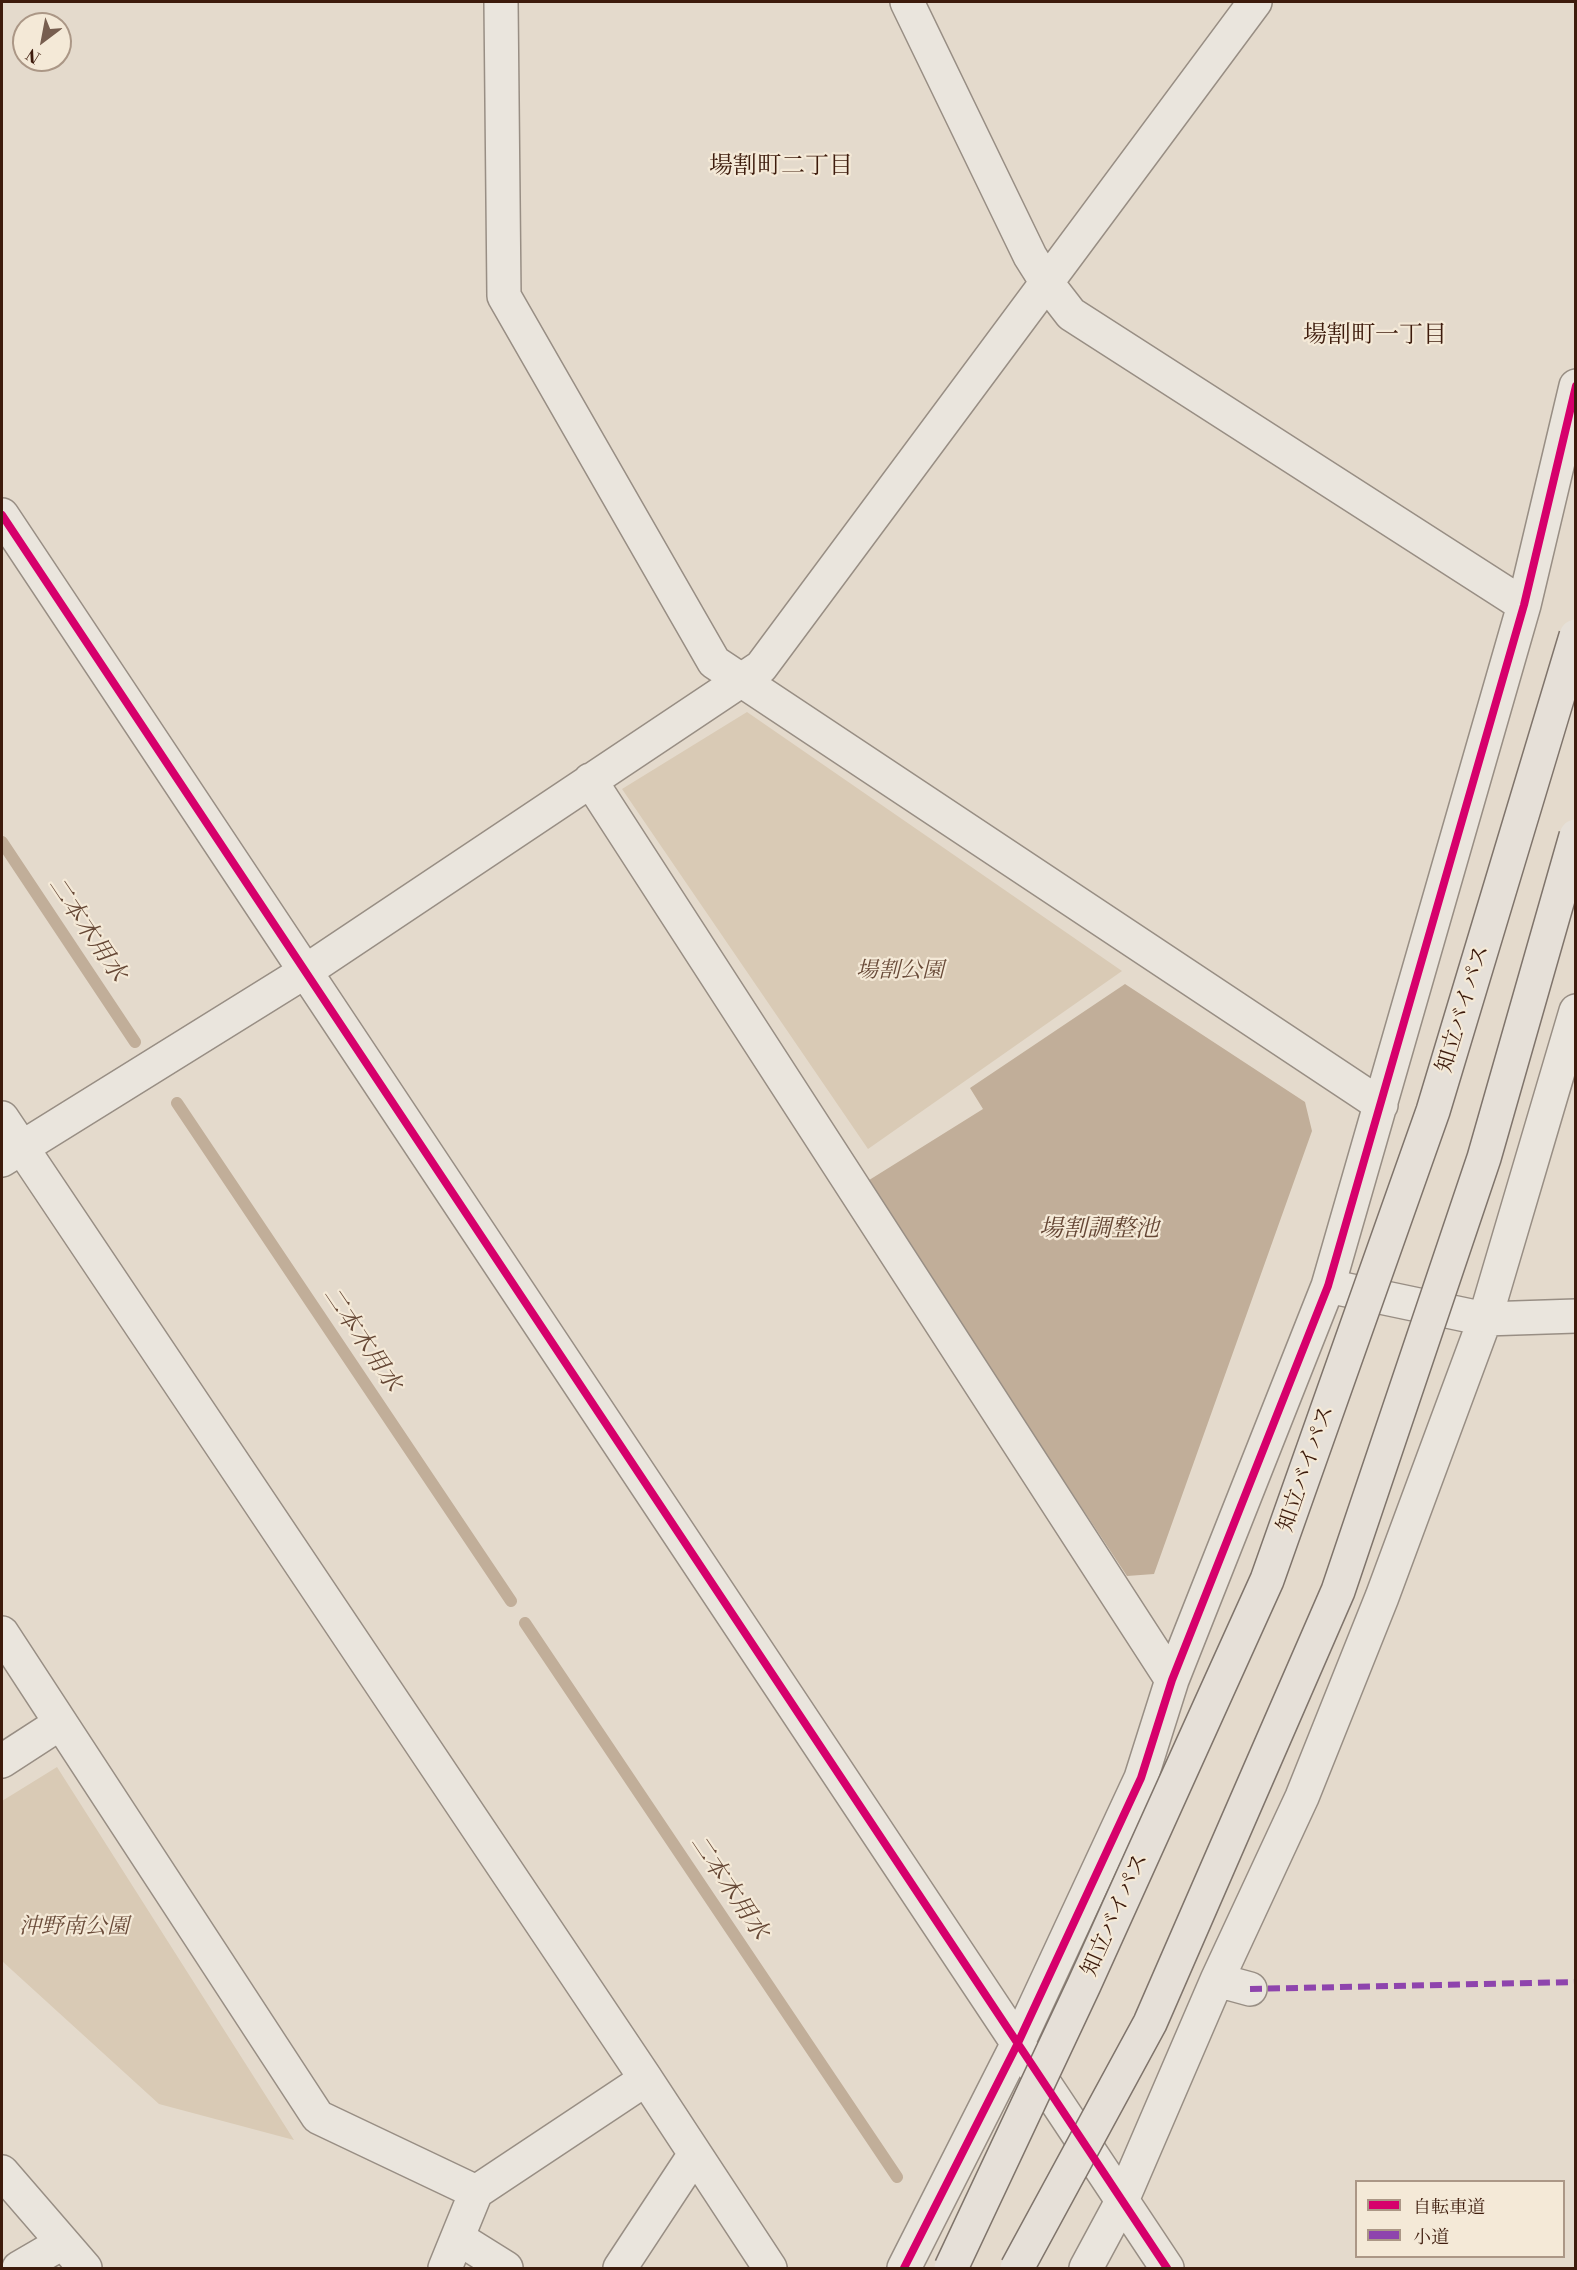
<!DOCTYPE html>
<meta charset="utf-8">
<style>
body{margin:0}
#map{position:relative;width:1577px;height:2270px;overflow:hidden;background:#e4dacc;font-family:"Libre Bodoni","Noto Serif JP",serif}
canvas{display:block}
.frame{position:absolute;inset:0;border:3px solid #3d1b0c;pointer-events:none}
.legend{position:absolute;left:1355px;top:2180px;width:210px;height:78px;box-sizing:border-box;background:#f4e9d7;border:2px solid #ab9786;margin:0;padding:8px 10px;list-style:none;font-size:18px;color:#3d1b0c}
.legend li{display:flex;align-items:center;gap:12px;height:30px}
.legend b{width:30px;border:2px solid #ab9786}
.north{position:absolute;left:12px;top:12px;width:60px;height:60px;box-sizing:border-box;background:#f4e9d7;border:2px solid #ab9786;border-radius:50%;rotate:212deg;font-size:16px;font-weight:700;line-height:24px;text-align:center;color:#3d1b0c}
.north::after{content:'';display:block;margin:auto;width:21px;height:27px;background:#775e4f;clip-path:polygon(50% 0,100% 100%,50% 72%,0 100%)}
</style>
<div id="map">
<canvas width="1577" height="2270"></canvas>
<div class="frame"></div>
<ul class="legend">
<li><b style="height:8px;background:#d6006c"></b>自転車道</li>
<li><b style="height:8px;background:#8e44ad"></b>小道</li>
</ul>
<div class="north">N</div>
</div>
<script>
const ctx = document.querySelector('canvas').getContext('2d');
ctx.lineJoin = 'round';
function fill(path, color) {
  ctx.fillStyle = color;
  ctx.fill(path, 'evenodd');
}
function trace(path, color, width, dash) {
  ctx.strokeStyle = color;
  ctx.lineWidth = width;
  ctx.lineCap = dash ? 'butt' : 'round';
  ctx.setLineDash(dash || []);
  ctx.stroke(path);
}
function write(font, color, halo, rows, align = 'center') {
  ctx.font = font + ' "Libre Bodoni","Noto Serif JP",serif';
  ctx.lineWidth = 4.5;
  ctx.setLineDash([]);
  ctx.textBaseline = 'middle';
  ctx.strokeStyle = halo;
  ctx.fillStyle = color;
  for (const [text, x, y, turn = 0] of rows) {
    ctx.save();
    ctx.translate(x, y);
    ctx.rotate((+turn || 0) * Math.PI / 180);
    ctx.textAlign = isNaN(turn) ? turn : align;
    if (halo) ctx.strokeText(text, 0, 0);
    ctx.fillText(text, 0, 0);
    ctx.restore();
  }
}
fill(new Path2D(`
 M747,712l375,259 -254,178 -246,-360z
 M57,1767l237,373 -135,-36 -157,-143v-160z`), '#d9cab5');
fill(new Path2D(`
 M1125,984l180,118 7,29 -158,443 -27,2 -261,-394 117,-73 -13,-21z`), '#c1ae99');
trace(new Path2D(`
 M2,842l133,200
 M177,1103l334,498
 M525,1623l372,554`), '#c1ae99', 12);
const minor = new Path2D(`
 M501,2l3,294 210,366 667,443
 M907,2l123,254 17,27 24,31 453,291
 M2,515l1165,1753
 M590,780l582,900
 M2,1118l644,961
 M2,1160l304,-189 455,-304 494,-665
 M1328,1286l157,33 91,-3
 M2,1633l316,484 158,75 170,-113 124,189
 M2,1761l57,-37
 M1217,1980l33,9
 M2,2172l83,96
 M458,2238l48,30
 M19,2268l43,-25
 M445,2268l31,-76
 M620,2268l75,-114
 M904,2268l113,-223 124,-267 31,-98 156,-394 196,-681 52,-219
 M1086,2268l35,-65 96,-223 85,-183 80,-200 103,-278 91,-308`);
trace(minor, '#988e84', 36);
trace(minor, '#eae5dd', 33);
const highwayBridge = new Path2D(`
 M951,2268l133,-283 183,-405 166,-469 143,-475
 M1017,2268l133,-245 188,-432 146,-433 92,-322`);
trace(highwayBridge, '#7f746b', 36, []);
trace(highwayBridge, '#e6e0d8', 33);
trace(new Path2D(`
 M1250,1989l326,-7`), '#8e44ad', 6, [12, 6]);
trace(new Path2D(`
 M2,515l1165,1753
 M904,2268l113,-223 124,-267 31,-98 156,-394 196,-681 52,-219`), '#d6006c', 8);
write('italic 22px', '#694b39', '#f4e9d7', [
 ["場割公園",900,972],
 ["沖野南公園",74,1928]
]);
write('22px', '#3d1b0c', '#f4e9d7', [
 ["知立バイパス",1464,1009,-73],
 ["知立バイパス",1307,1469,-71],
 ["知立バイパス",1116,1915,-66]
]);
write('24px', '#3d1b0c', '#f4e9d7', [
 ["場割町二丁目",781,167],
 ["場割町一丁目",1375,336]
]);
write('italic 24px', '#664836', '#f4e9d7', [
 ["二本木用水",86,930,56],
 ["場割調整池",1099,1230],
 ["二本木用水",361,1340,56],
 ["二本木用水",728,1888,56]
]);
</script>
